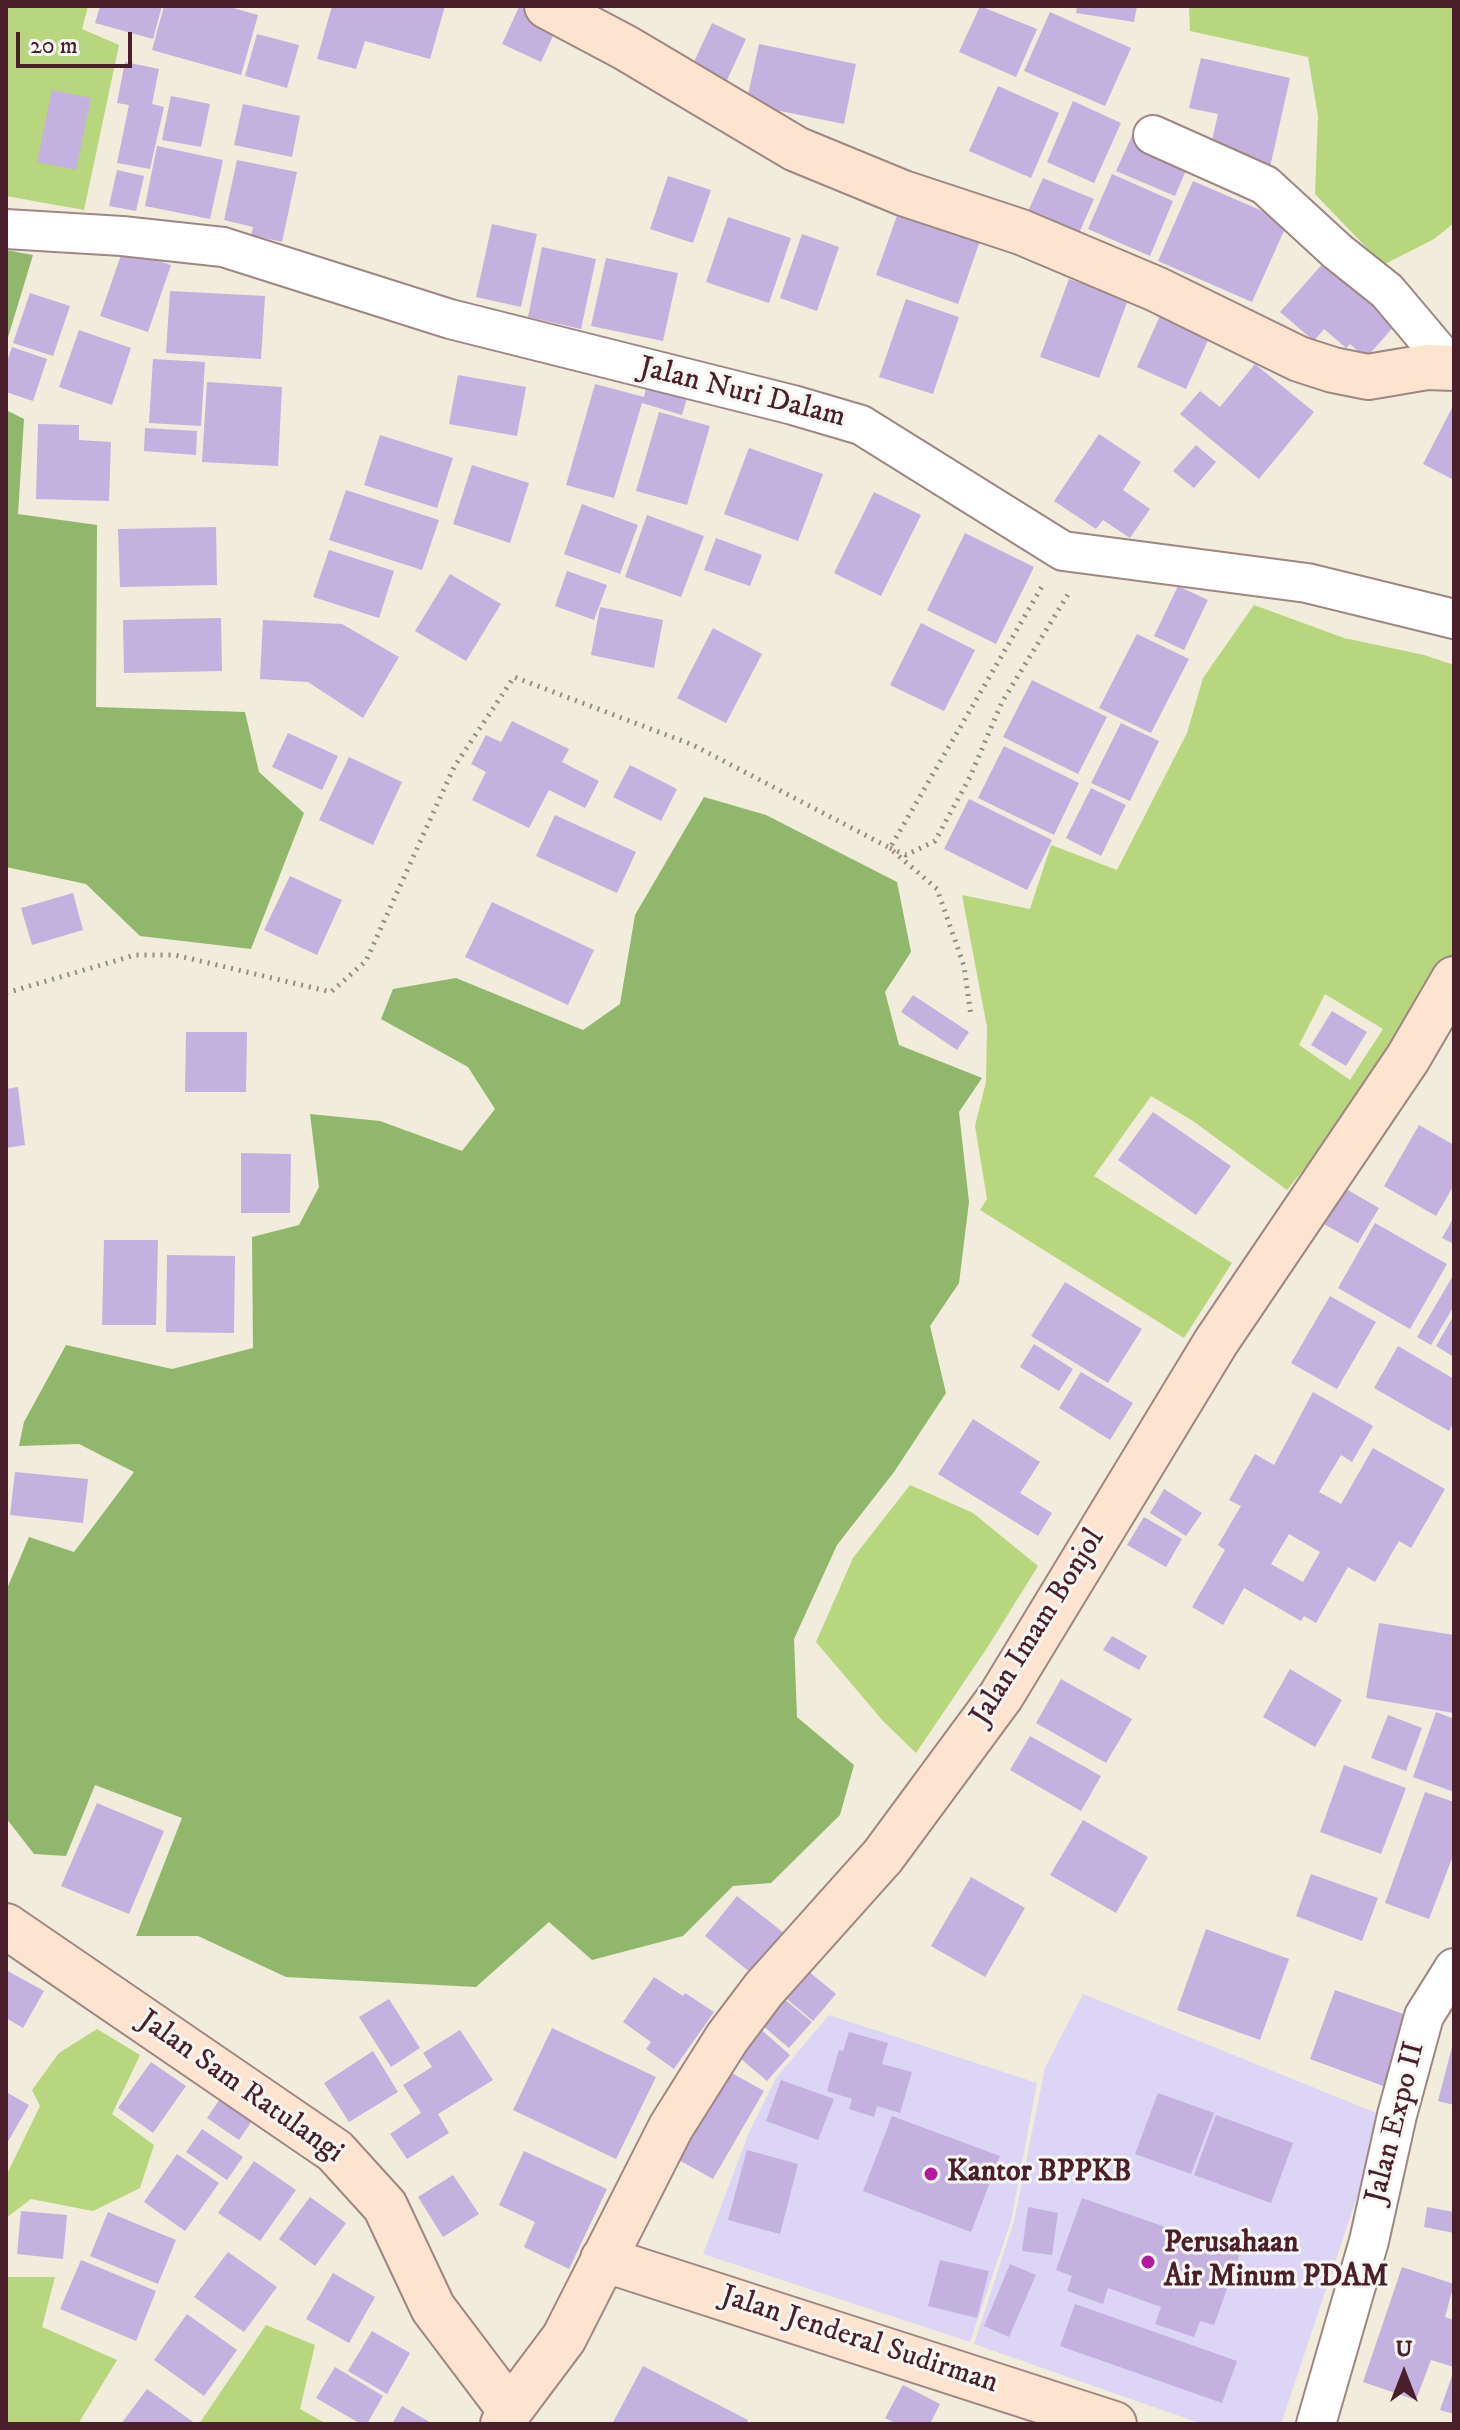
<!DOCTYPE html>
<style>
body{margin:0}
#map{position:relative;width:1460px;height:2430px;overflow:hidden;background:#f1ecdb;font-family:"IM FELL DW Pica",serif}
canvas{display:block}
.frame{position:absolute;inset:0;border:8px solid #4a1f2b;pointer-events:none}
.north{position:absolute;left:1364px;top:2334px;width:80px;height:80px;-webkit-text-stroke:6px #f6f6f2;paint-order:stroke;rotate:0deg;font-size:22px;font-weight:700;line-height:32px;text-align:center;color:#4a1f2b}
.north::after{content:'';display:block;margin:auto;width:28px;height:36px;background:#4a1f2b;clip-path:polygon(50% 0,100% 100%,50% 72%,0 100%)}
.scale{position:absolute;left:16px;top:32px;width:116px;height:36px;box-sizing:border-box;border:4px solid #4a1f2b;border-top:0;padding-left:10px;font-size:24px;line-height:28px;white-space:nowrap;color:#4a1f2b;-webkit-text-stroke:6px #f6f6f2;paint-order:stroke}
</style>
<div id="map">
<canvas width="1460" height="2430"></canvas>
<div class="frame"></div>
<div class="north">U</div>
<div class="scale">20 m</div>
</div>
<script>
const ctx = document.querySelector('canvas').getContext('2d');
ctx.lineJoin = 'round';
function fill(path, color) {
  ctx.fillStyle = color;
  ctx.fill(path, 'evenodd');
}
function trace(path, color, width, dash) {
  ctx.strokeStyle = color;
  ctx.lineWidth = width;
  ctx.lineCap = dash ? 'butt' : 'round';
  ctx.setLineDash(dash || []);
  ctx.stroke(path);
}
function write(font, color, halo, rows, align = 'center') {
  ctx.font = font + ' "IM FELL DW Pica",serif';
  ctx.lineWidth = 6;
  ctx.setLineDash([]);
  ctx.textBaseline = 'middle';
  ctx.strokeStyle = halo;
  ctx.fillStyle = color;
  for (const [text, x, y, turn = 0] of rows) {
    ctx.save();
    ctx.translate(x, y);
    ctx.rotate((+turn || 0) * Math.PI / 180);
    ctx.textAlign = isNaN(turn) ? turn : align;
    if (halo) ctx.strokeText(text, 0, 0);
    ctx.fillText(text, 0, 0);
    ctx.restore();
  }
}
fill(new Path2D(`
 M1083,1994l301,122 -103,308h-79l-228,-80 40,-123 31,-153z
 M829,2015l208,68 -26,138 -41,121 -267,-88 45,-119 28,-57z`), '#ddd5f6');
fill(new Path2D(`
 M6,6h82l-6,23 37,16 -35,165 -78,-14z
 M1189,6h265v217l-20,16 -51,26 -68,-71 3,-78 -10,-59 -118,-26z
 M1254,605l90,33 80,17 30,10v287l-105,161 -62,77 -94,-69 -42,-25 -57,80 138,87 -48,75 -204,-128 7,-11 -12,-73 11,-44 1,-55 -25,-132 68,14 21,-64 66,25 70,-137 16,-55zM1325,994l58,35 -33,51 -51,-35z
 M910,1485l63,28 65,53 -51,82 -71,105 -33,-32 -67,-79 37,-84z
 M97,2029l43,26 -28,59 42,31 -14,43 -47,23 -62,-12 -25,19v-42l34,-70 -8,-16 27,-37z
 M6,2277h49l-13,50 75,33 -39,64h-72z
 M266,2325l49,20 -15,64 27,15h-128z`), '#b7d67d');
fill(new Path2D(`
 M6,250l27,5 -27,89z
 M6,410l18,9 -6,95 79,11 -1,182 149,5 14,60 45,41 -53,136 -111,-13 -54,-52 -80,-17z
 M704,797l62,18 131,67 14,70 -26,40 14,53 83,33 -23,34 10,90 -10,81 -29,43 16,67 -52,79 -57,73 -43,94 3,78 57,48 -14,50 -69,68 -38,3 -50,50 -91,24 -43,-38 -73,65 -190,-10 -88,-41h-62l46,-118 -87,-33 -29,71 -32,-2 -28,-36v-227l23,-54 45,15 60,-80 -55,-28 -60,2 5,-24 42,-77 106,24 81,-21 -1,-111 47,-12 20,-38 -9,-73 70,7 82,30 33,-42 -27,-42 -87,-48 12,-30 63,-11 127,52 37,-26 15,-89z`), '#91b76c');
fill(new Path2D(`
 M100,6h62l-9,33 -58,-16z
 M164,6h62l32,9 -17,60 -89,-25z
 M332,6h113l-15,53 -65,-18 -9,28 -39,-10z
 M980,6l57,23 -21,48 -57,-25z
 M1077,6h60l-3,16 -58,-9z
 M519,7l39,18 -17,37 -39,-18z
 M1050,12l81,36 -26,58 -81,-35z
 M712,23l34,16 -19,41 -34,-16z
 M257,34l42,11 -12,43 -42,-12z
 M759,44l97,20 -12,60 -98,-20z
 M1201,58l89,20 -20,89 -61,-14 9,-39 -29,-6z
 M125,62l34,7 -7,35 12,3 -14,62 -33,-6 12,-58 -12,-2z
 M998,86l61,27 -28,65 -62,-27z
 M52,90l39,8 -15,72 -39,-8z
 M171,96l39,8 -9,43 -39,-7z
 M1073,101l48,22 -27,60 -47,-21z
 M243,104l57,12 -8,41 -58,-12z
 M1135,129l58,25 -18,42 -59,-25z
 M157,146l66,14 -13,59 -65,-13z
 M237,160l60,12 -15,70 -31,-7 2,-8 -29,-7z
 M117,170l27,6 -8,35 -27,-5z
 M1112,174l61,27 -23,55 -62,-27z
 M668,176l43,14 -18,53 -43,-14z
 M1043,178l51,21 -18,41 -51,-22z
 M1193,181l95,41 -36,80 -94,-41z
 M899,210l82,28 -23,66 -82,-29z
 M728,217l63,21 -22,65 -63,-21z
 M492,224l45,10 -16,73 -45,-10z
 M802,234l37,13 -22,64 -37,-13z
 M542,247l54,12 -15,70 -53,-12z
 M123,249l48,16 -23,67 -48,-16z
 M1332,253l72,62 -38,43 -16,-14 -4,4 -22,-19 -10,12 -34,-29z
 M606,258l72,15 -15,68 -72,-15z
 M1069,279l59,21 -29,78 -59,-21z
 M170,291l95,5 -4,63 -95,-6z
 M30,293l40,13 -17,50 -40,-13z
 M906,299l53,18 -26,77 -54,-17z
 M1160,316l49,22 -23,51 -49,-22z
 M79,330l52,18 -19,57 -53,-18z
 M12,347l35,12 -14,42 -27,-9v-28z
 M153,359l52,3 -4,64 -52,-3z
 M1255,364l59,48 -55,67 -79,-65 20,-23 20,16z
 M458,375l68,12 -9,49 -68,-12z
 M648,379l41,12 -7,24 -40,-12 -28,95 -48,-13 29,-101 49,13z
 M207,382l75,5 -4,79 -76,-4z
 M1454,404v76l-31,-16z
 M659,412l51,14 -23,79 -51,-14z
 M38,424l41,1v15l32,2 -2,59 -73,-2z
 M145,428l52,3 -1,24 -52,-4z
 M1099,434l42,28 -18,28 27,19 -20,29 -27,-18 -7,9 -42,-28z
 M380,435l73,23 -16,50 -73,-23z
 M1196,445l20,17 -22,26 -21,-17z
 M749,448l74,26 -25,67 -74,-27z
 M472,465l57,18 -19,60 -57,-19z
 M346,490l93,30 -17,50 -93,-30z
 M874,492l47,23 -40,81 -47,-23z
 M582,504l56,21 -18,49 -56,-20z
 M647,515l57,21 -23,61 -56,-20z
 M216,527l1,58 -97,2 -2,-58z
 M965,533l69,34 -38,77 -69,-34z
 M716,538l46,17 -12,31 -46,-16z
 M329,550l65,21 -15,47 -66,-21z
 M567,571l40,14 -13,35 -39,-14z
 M450,574l51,30 -35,57 -51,-30z
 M1178,586l30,14 -24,50 -30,-14z
 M600,607l63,13 -9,48 -63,-13z
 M221,618l1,53 -98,2 -1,-53z
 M263,620l79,4 57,33 -36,61 -55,-36 -48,-3z
 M921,623l54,27 -31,61 -54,-26z
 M713,628l49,26 -36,69 -49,-25z
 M1137,634l52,25 -38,74 -52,-25z
 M1032,680l75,37 -29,57 -75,-37z
 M512,721l57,28 -7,13 37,19 -14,27 -36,-18 -20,38 -57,-28 14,-28 -15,-8 15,-29 15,7z
 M1121,723l38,18 -29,60 -39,-18z
 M288,733l50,23 -16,34 -50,-23z
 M1004,746l75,37 -25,52 -76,-37z
 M349,757l53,25 -29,63 -54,-25z
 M630,765l47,24 -16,32 -48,-24z
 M1091,788l35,17 -25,51 -35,-18z
 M969,799l83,41 -25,50 -83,-41z
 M555,815l81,37 -19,41 -81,-37z
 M290,876l52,24 -25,55 -53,-25z
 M73,893l10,37 -51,15 -11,-37z
 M492,902l102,48 -26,55 -103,-48z
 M913,995l56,37 -12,18 -56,-38z
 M1332,1011l35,21 -21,34 -35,-21z
 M186,1032h61l-1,60h-61z
 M18,1087l7,58 -19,3v-59z
 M1153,1112l78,54 -35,49 -78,-55z
 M1419,1125l35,20v40l-18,31 -52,-30z
 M241,1153l50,1 -1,59h-49z
 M1341,1186l38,22 -21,35 -38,-21z
 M1454,1217v27l-12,-6z
 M1375,1223l72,41 -37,65 -72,-41z
 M104,1240h54l-2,85h-54z
 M167,1255l68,1 -1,77 -68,-1z
 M1454,1274v32l-23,39 -14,-8z
 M1065,1282l77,47 -34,54 -77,-47z
 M1330,1296l46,26 -39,67 -46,-26z
 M1454,1315v42l-18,-11z
 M1034,1344l39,25 -14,22 -39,-24z
 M1398,1346l56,33v42l-5,10 -75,-43z
 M1081,1372l52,31 -23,37 -51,-32z
 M1313,1392l60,34 -21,36 -11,-7 -22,37 22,12 32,-56 72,41 -34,59 -12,-7 -24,41 -27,-15 -32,56 -12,-7 -3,5 -57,-33 -21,37 -31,-18 33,-57 -7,-5 23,-39 -12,-6 26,-46 19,11zM1289,1534l31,18 -17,30 -32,-18z
 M973,1419l67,43 -20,31 32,20 -14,23 -100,-62z
 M15,1472l73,7 -5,44 -73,-8z
 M1164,1489l38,24 -16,23 -36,-23z
 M1144,1517l38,22 -16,28 -39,-22z
 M1379,1623l75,12v78l-88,-15z
 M1112,1636l35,20 -8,14 -36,-20z
 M1290,1669l52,31 -27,47 -52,-30z
 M1061,1679l71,40 -26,44 -70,-40z
 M1436,1712l18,7v73l-41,-15z
 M1388,1715l34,13 -16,43 -35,-13z
 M1030,1736l71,40 -20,35 -71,-41z
 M1344,1765l62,23 -25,66 -61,-22z
 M1425,1792l29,10v51l-25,66 -44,-16z
 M97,1803l67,28 -35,83 -68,-28z
 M1083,1820l65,37 -32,56 -66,-38z
 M1311,1874l67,24 -16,43 -66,-25z
 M971,1877l54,31 -40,69 -54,-31z
 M737,1896l47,37 -33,40 -46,-37z
 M1206,1929l83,30 -29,81 -83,-30z
 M802,1966l34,28 -23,27 -33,-28z
 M6,1970l38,21 -21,37 -17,-10z
 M654,1977l29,19 2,-3 29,19 -40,57 -28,-20 5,-7 -28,-20z
 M1335,1990l77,27 -26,70 -76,-28z
 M778,1994l34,28 -23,26 -33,-28z
 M389,1999l31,49 -29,19 -32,-50z
 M757,2026l33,29 -23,26 -33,-28z
 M552,2028l104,49 -40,82 -103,-49z
 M460,2030l33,50 -55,34 11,19 -42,26 -17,-25 31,-21 -18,-28 29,-18 -9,-14z
 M849,2032l39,11 -6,21 30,8 -12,41 -23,-7 -3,11 -25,-8 3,-10 -25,-8 12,-41 4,1z
 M1453,2043l1,1v61l-16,-4z
 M373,2051l25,41 -49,30 -25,-39z
 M151,2062l35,24 -33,47 -35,-25z
 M730,2072l34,19 -51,88 -34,-19z
 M781,2080l53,19 -16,41 -52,-19z
 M6,2092l23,13 -23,40z
 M224,2093l32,22 -17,25 -32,-22z
 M1158,2093l56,20 -23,61 -56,-20z
 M1216,2115l77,28 -22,60 -77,-28z
 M892,2116l108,40 -29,76 -108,-41z
 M202,2129l41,28 -16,23 -41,-28z
 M747,2150l51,14 -18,70 -52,-14z
 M524,2151l83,38 -38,80 -45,-22 11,-25 -36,-17z
 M177,2154l42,29 -34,48 -41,-29z
 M254,2161l42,29 -36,51 -42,-28z
 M453,2175l26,39 -36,23 -25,-40z
 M310,2197l36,26 -31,43 -36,-27z
 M1082,2198l158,55 -26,72 -14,-4 -6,16 -39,-13 6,-17 -53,-19 -5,16 -36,-13 5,-15 -16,-6z
 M1028,2207l30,6 -6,42 -30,-4z
 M1427,2207l27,5v21l-30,-6z
 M21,2211l46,4 -4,44 -46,-5z
 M108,2212l68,28 -18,44 -68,-28z
 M228,2252l49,35 -33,45 -50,-35z
 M81,2260l75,31 -20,50 -76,-32z
 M940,2260l49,11 -12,47 -49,-12z
 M1010,2264l26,11 -27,62 -25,-11z
 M1402,2267l52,17 -9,33 9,3v47l-23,-7 -15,40 -53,-18z
 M333,2273l42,24 -26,46 -43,-24z
 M1075,2304l162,57 -15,42 -162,-57z
 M187,2314l50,36 -33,46 -50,-36z
 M372,2331l38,22 -23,41 -39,-23z
 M643,2366l105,54 -2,4h-134z
 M335,2367l48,29 -16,28h-6l-45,-26z
 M1454,2370v44l-14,-4z
 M903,2385l37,19 -10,20h-33l-12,-6z
 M147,2389l49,35h-75z
 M402,2406l31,18h-41z`), '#c4b1df');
const street = new Path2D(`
 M1153,135l112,50 73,67 49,39 65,77
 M6,229l116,7 101,11 227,72 343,86 68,20 202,126 244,32 147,36
 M1316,2424l53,-183 28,-126 27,-99 30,-48`);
const secondary = new Path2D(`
 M547,6l79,42 170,101 107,44 118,39 135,57 143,70 34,11 35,7 59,-10 27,1
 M6,1926l329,225 50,55 48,102 77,102
 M603,2259l511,165
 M503,2424l7,-14 54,-72 107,-211 56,-89 37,-49 119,-133 118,-160 215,-354 192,-284 46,-79`);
trace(street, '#9e8683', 42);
trace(secondary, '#9e8683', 48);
trace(new Path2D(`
 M890,848l16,7 29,-14 35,-64 32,-75 68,-111
 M893,851l44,38 27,77 7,50
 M6,993l129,-38h40l156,37 35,-31 88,-194 60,-90 179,68 197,103 154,-265`), '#9e8683', 5, [2, 6]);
trace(street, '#fff', 38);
trace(secondary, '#fde4d0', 44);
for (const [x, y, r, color] of [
 [931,2174,8,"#b5179e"],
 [1148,2262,8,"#b5179e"]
]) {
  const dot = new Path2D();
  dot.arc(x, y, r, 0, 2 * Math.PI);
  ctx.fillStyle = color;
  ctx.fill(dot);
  trace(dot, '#f6f6f2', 3);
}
write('30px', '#4a1f2b', '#f6f6f2', [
 ["Jalan Nuri Dalam",742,394,14],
 ["Jalan Imam Bonjol",1039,1628,-58],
 ["Jalan Sam Ratulangi",240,2088,35],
 ["Jalan Expo II",1397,2123,-76],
 ["Jalan Jenderal Sudirman",859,2341,18]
]);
write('bold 30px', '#4a1f2b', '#f6f6f2', [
 ["Kantor BPPKB",947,2174],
 ["Perusahaan",1164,2245],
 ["Air Minum PDAM",1164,2279]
], 'left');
</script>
